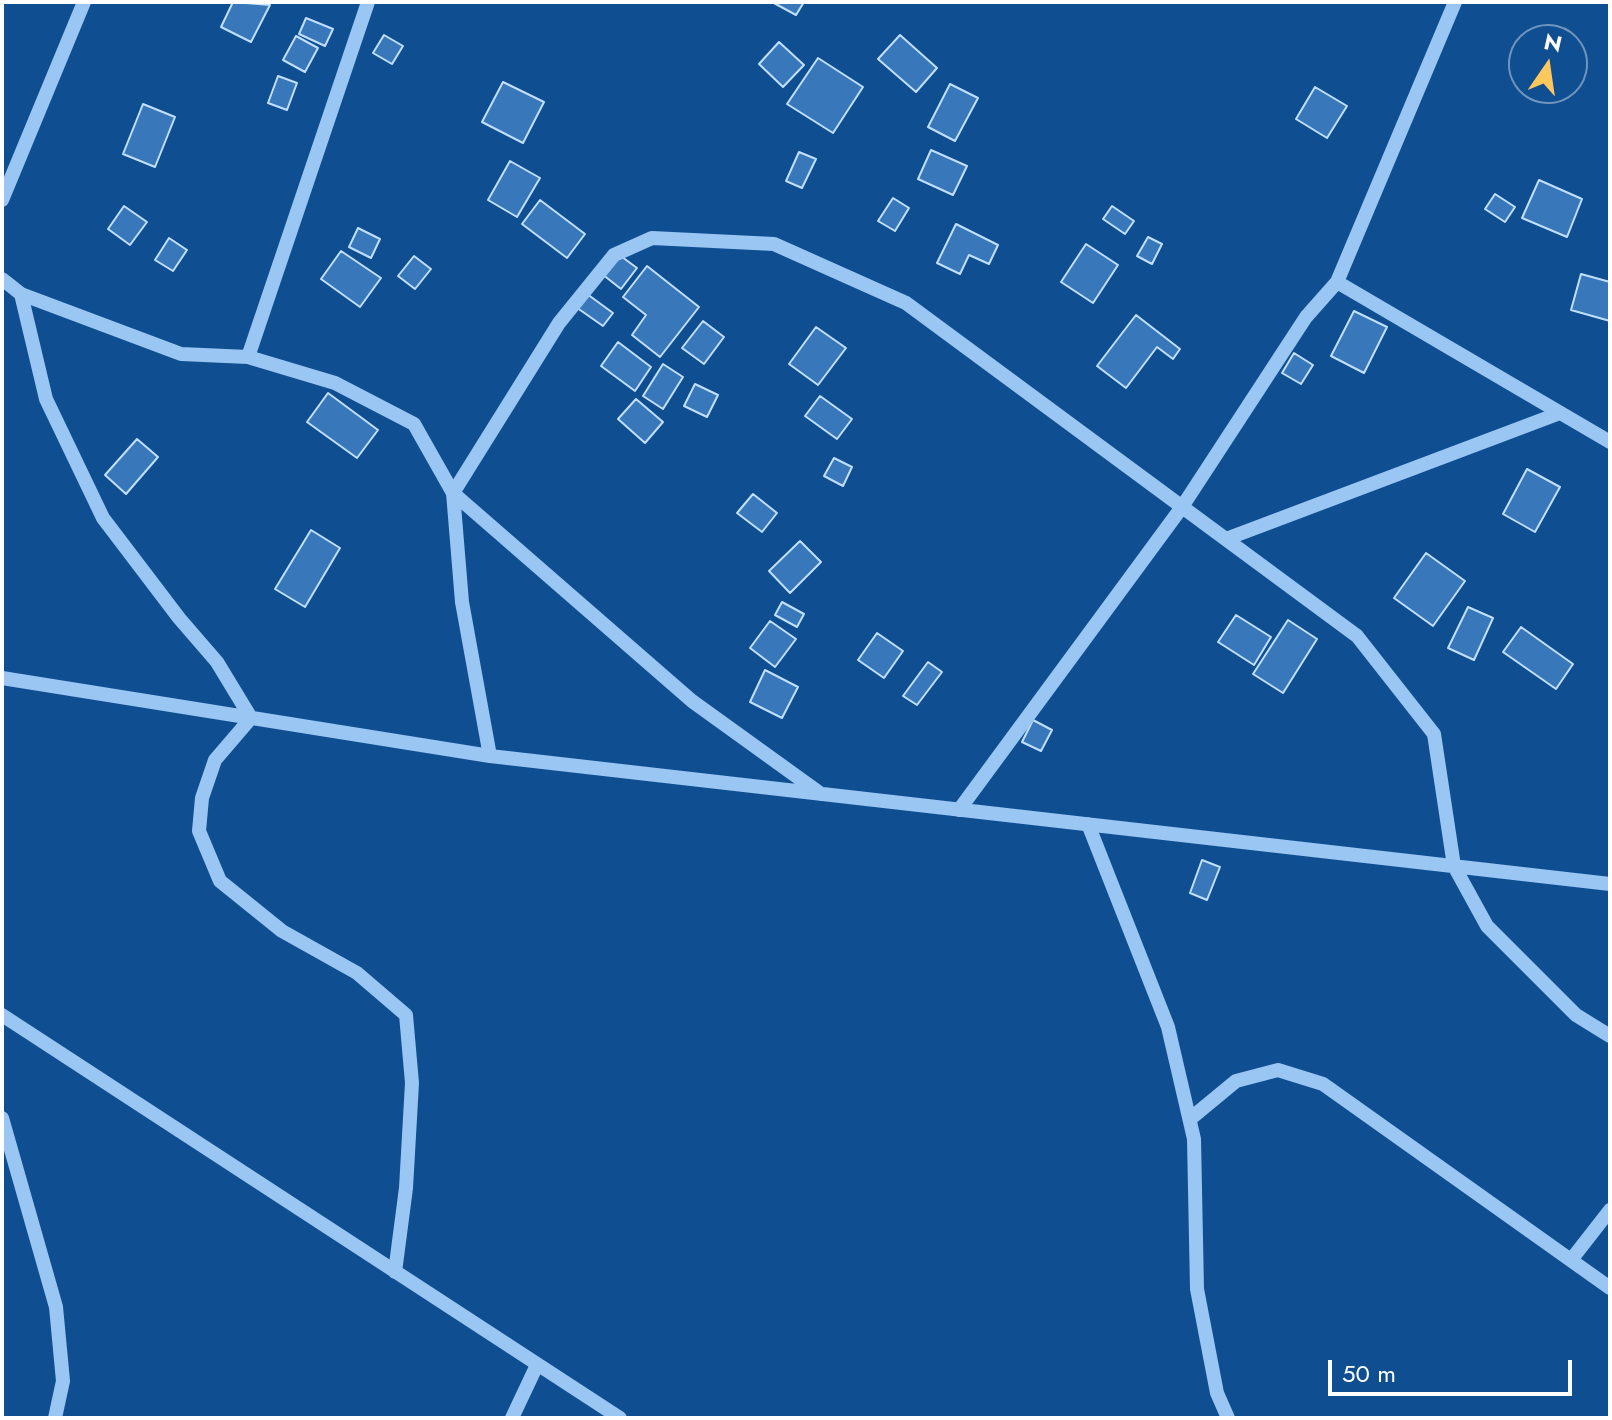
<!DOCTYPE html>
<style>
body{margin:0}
#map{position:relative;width:1612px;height:1420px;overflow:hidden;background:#0f4e91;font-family:Jost,sans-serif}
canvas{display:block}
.frame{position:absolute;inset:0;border:4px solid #fff;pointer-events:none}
.north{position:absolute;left:1508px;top:24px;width:80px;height:80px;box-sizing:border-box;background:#0f4e91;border:2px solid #6f95bd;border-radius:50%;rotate:13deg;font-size:22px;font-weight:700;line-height:32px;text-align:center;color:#fff}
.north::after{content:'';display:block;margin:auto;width:28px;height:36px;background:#ffc85c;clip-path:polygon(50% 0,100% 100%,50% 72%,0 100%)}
.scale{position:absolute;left:1328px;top:1360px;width:244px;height:36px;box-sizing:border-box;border:4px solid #fff;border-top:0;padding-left:10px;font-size:24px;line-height:28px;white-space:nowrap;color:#fff;-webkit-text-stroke:6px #0f4e91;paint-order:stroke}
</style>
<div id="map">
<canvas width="1612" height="1420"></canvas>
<div class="frame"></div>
<div class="north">N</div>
<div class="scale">50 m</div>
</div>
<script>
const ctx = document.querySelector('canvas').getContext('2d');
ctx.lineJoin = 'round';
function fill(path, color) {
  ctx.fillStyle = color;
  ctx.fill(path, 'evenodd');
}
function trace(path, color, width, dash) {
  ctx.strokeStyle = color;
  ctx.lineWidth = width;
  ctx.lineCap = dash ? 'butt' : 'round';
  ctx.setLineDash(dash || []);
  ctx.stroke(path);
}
const building = new Path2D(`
 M233,2l37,3 -19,37 -30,-15z
 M772,2h32l-8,13z
 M306,18l27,11 -8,17 -26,-12z
 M384,35l19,11 -11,18 -19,-11z
 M900,35l37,33 -21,24 -38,-33z
 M296,36l22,12 -13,24 -22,-12z
 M779,42l25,23 -21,22 -24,-23z
 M818,58l45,29 -30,46 -46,-29z
 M278,76l19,7 -10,27 -19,-7z
 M503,82l41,20 -21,41 -41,-21z
 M950,84l28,14 -23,43 -27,-14z
 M1315,87l32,19 -20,32 -31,-19z
 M143,104l32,13 -20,50 -32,-13z
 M931,150l36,16 -14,29 -35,-16z
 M799,152l17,7 -14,29 -16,-7z
 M510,161l30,17 -23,39 -29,-17z
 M1539,180l43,19 -15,38 -45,-19z
 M1495,194l20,13 -10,15 -20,-13z
 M893,198l16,10 -14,23 -17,-10z
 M540,200l45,34 -18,24 -45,-34z
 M124,206l23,16 -17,23 -22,-16z
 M1112,206l22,15 -9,13 -22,-15z
 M956,224l42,21 -9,19 -20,-9 -9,19 -23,-11z
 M358,228l22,11 -9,19 -22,-11z
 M1148,237l14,7 -10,20 -15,-8z
 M169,238l18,12 -14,21 -18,-11z
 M1086,244l32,21 -25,38 -32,-21z
 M341,251l40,27 -21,29 -39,-28z
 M618,254l19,14 -16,21 -19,-15z
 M414,256l17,13 -16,20 -17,-13z
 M647,266l52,41 -39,50 -28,-22 14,-20 -23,-18z
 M1581,274l29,8v39l-39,-11z
 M583,291l30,22 -10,13 -30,-21z
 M1354,311l33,16 -23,46 -33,-17z
 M1136,315l44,34 -7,10 -16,-12 -31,41 -29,-22z
 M703,321l21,16 -20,27 -22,-16z
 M816,327l30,21 -28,37 -29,-21z
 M618,342l33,25 -16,24 -34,-25z
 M1294,353l19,12 -12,19 -19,-11z
 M663,364l20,13 -20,32 -20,-13z
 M695,384l23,11 -11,22 -23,-11z
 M328,393l50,37 -21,28 -50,-36z
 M820,396l32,23 -15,20 -32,-23z
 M636,399l27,23 -18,21 -27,-24z
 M137,439l21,18 -32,37 -21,-19z
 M834,458l18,9 -9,19 -19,-10z
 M1527,469l33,18 -25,45 -32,-18z
 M753,494l24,19 -15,19 -25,-19z
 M311,530l29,18 -35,59 -30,-18z
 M800,541l21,21 -31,31 -21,-22z
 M1426,553l39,28 -32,45 -39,-28z
 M782,602l22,12 -7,13 -22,-12z
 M1468,607l25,11 -19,42 -26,-12z
 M1236,615l35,22 -17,28 -36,-23z
 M1288,620l29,19 -34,54 -30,-19z
 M770,621l26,18 -21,28 -25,-19z
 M1521,627l52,37 -17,25 -53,-37z
 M877,633l26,18 -19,27 -26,-18z
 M928,662l14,10 -25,33 -14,-9z
 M765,670l33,17 -16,31 -32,-16z
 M1033,720l19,10 -11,21 -19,-9z
 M1202,860l18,7 -13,33 -17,-7z`);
fill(building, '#3777ba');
trace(building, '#c1dffe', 2);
trace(new Path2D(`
 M368,2l-120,355 87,26 79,41 39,69 9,109 28,154
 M2,200l82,-198
 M2,279l19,15 160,60 67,3
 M1337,282l273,160
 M21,294l25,105 57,119 76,100 38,44 34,56 -36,42 -13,38 -3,33 21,50 62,50 75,42 49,42 6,68 -6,105 -11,84
 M1226,539l334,-126
 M2,678l488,78 1120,128
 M821,794l-129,-93 -239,-208 106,-170 55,-68 38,-17 122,6 132,59 451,333 77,98 20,132 33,60 89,89 34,21
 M959,810l223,-303 124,-190 31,-35 118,-280
 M1088,824l80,203 26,112 3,150 20,104 11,25
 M2,1015l618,403
 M2,1118l54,189 7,74 -8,37
 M1190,1119l46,-38 42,-11 45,14 287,204
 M1571,1260l39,-50
 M512,1418l25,-53`), '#99c6f3', 14);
</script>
